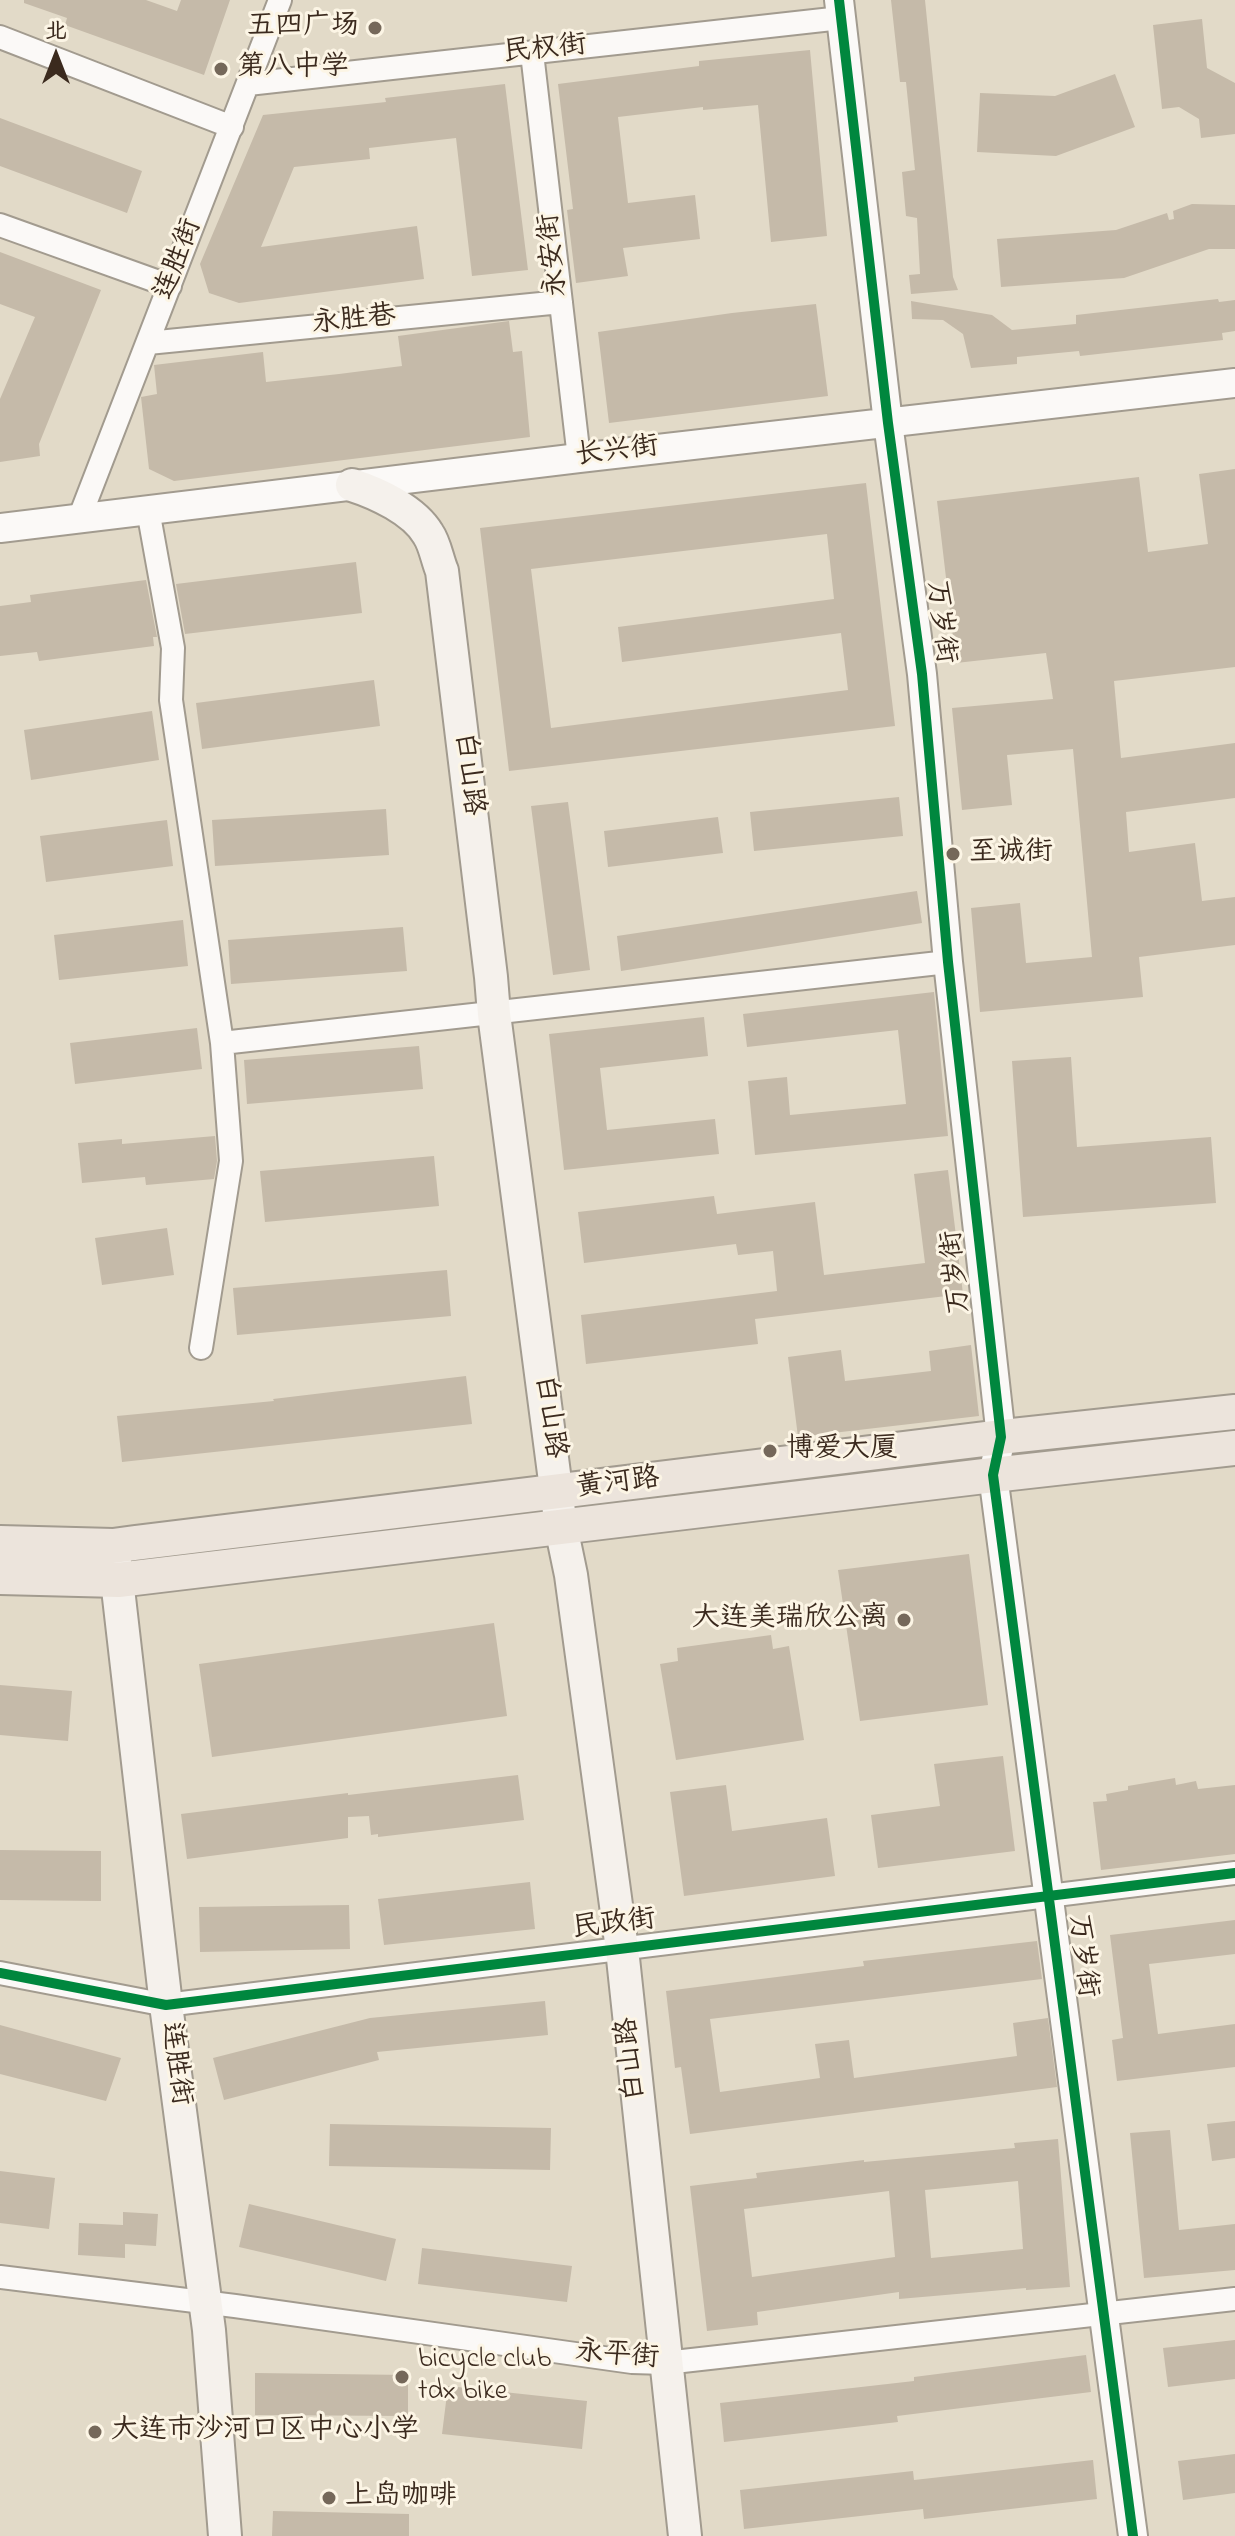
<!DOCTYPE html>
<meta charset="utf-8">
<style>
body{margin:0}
#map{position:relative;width:1235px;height:2536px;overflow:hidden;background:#e2dac8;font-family:"Indie Flower","LXGW WenKai TC",sans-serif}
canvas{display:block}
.north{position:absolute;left:16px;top:16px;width:80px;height:80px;-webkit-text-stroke:6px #fcf5e5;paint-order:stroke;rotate:0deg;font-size:22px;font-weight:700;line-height:32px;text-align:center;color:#3b2a1e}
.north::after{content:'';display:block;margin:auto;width:28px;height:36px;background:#3b2a1e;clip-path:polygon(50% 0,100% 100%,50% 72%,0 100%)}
</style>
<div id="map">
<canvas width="1235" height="2536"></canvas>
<div class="north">北</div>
</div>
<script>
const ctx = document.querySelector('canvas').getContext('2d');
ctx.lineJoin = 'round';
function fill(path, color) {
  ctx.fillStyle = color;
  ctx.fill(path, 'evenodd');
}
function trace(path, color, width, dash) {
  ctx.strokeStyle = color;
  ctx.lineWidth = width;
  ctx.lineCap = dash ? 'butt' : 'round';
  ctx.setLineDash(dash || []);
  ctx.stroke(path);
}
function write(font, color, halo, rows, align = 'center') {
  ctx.font = font + ' "Indie Flower","LXGW WenKai TC",sans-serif';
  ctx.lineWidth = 6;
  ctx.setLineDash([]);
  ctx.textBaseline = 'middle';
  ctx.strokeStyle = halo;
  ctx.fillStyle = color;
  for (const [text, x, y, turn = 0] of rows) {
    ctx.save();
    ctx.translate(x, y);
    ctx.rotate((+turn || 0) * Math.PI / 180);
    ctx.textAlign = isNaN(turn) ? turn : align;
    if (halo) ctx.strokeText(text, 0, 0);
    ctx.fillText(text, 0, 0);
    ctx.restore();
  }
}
fill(new Path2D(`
 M24,0h122l31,11 4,-11h49l-26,75 -139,-50 2,-7 -43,-15z
 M891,0h34l28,277 5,13 -47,4 -2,-19 11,-1 -3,-56 -11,-2 -4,-44 13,-2 -9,-88h-6z
 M1202,19l5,49 28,15v51l-34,4 -2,-19 -20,-12 -17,2 -9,-84z
 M810,50l17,186 -56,6 -13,-137 -55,5v-3l-85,10 10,86 67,-8 5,44 -77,9 5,28 -52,7 -9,-73 6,-1 -15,-125 141,-18v-5z
 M1115,74l20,53 -79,29 -79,-4 3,-59 75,3z
 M505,84l23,186 -56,6 -16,-138 -87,10 1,11 -76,8 -33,80 156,-21 7,53 -185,24 -30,-10 -9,-29 63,-149 123,-13 -1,-4z
 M0,118l142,53 -15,42 -127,-47z
 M1192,204l43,1v44h-26l-85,29 -123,9 -4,-48 119,-9 51,-17 2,7 5,-1 -1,-8z
 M0,252l101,38 -62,154 1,12 -40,6v-63l35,-82 -35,-13z
 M1218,299l1,3 16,-2v31l-13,2 1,7 -143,16 -1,-5 -62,6v7l-46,4 -8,-34 -20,-14 -31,-1 -1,-18 81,14 20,15 64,-6v-9z
 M816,304l12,92 -219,27 -11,-91 134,-19z
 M509,321l4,31 9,-1 8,86 -356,44 -25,-12 -8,-72 16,-3 -3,-29 109,-13 3,30 73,-8 63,-8 -4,-30z
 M1235,469v198l-121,14 7,77 114,-15v55l-109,14 3,40 66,-9 7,58 33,-4v48l-96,12 4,40 -163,15 -9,-104 49,-5 6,60 66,-6 -19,-208 -66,6 5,50 -50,5 -10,-102 101,-9 -7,-46 -90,10 -19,-162 202,-24 9,75 60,-8 -9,-70z
 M866,483l29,243 -386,45 -29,-243zM827,534l7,65 -216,28 4,35 219,-29 7,57 -297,38 -20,-159z
 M356,562l6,51 -177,21 -9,-50z
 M146,580l11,57h-4l1,9 -115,15 -2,-9 -37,4v-50l31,-4 -1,-7z
 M374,680l6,46 -178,23 -6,-46z
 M152,711l7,49 -128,20 -7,-50z
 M899,797l4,39 -149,15 -4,-39z
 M568,802l22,168 -37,5 -22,-169z
 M386,809l3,46 -174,11 -3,-46z
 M718,817l5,36 -115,14 -4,-36z
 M167,820l6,46 -127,16 -6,-46z
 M917,891l5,32 -301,48 -4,-35z
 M183,920l5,46 -129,14 -5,-45z
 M403,927l4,44 -176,13 -3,-44z
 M934,992l14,144 -193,19 -7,-74 39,-4 3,38 116,-11 -8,-74 -151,17 -4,-33z
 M704,1017l4,39 -108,12 7,62 108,-11 4,35 -155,16 -15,-136z
 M197,1028l5,41 -127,15 -5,-41z
 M419,1046l4,43 -176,15 -3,-44z
 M1071,1057l6,90 134,-10 5,66 -193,14 -11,-156z
 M215,1136l2,25 -3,18 -68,6 -1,-8 -63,6 -4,-40 44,-4v5z
 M434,1156l5,50 -174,16 -5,-51z
 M948,1170l15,124 -208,25 3,25 -172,20 -5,-49 196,-24 -4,-40 -35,4 -2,-11 -152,19 -6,-51 136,-16 3,18 98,-12 9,73 101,-12 -11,-89z
 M167,1228l7,47 -72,10 -7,-47z
 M447,1270l4,46 -214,19 -4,-47z
 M971,1345l8,71 -181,21 -10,-80 53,-7 4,31 86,-10 -2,-20z
 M466,1376l6,48 -350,38 -5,-46 157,-15 -1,-2z
 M969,1554l19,151 -128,16 -22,-151z
 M494,1623l13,93 -295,41 -13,-93z
 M771,1635l2,14 16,-3 15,94 -128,20 -16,-96 18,-3 -1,-13z
 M0,1685l72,6 -4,50 -68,-6z
 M1003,1756l12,95 -137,17 -7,-53 69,-9 -6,-42z
 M518,1775l6,45 -146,17v-3l-7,1 -2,-19 -21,1v21l-161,21 -6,-45 167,-21v2z
 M1175,1778l1,7 20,-4 2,8 37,-4v69l-134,16 -8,-68 14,-1 -1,-7 22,-4v-4z
 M726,1785l6,46 95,-13 8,58 -151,20 -14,-104z
 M0,1850l101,1v50l-101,-1z
 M530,1882l5,47 -151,16 -6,-46z
 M349,1905l1,44 -150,3 -1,-45z
 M1235,1920v34l-86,10 9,70 77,-10v43l-118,14 -5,-41 11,-2 -13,-103z
 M1037,1941l5,38 -332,40 10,73 100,-14 -5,-34 34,-4 5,38 163,-22 -4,-33 35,-5 9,69 -367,47 -9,-67 -6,1 -9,-77 198,-25 -1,-5z
 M545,2001l3,34 -171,17 2,8 -155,40 -11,-42 157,-40z
 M0,2025l121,33 -15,43 -106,-27z
 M1235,2121v37l-23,3 -5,-37z
 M330,2124l221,4 -1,42 -221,-4z
 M1170,2130l9,100 56,-6v46l-91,8 -14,-145z
 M1058,2139l12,148 -44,3v-2l-127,11v-7l-142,20 1,13 -51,6 -17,-145 67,-8 -1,-5 108,-13v2l151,-14 -1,-5zM1018,2181l5,68 -92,9 -6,-68zM889,2191l6,66 -143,20 -8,-68z
 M0,2171l55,7 -6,51 -49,-6z
 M249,2204l147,35 -10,42 -147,-34z
 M123,2212l35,2 -2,32 -31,-2v14l-47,-3 1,-32 44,2z
 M422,2248l150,18 -5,36 -149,-18z
 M1235,2340v39l-67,8 -5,-39z
 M1086,2355l5,37 -194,24 1,6 -174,20 -4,-39 194,-22v-4z
 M255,2373l153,2v41l-153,-1z
 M448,2386l139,15 -5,48 -140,-15z
 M1235,2454v39l-52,7 -5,-39z
 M1093,2460l4,39 -173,20 -1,-10 -179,20 -4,-39 173,-19 1,9z
 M273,2511l136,3v22h-137z`), '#c5baa9');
const minor = new Path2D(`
 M0,37l232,90
 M532,53l47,405
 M248,84l593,-66
 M0,225l170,61
 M148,343l413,-41
 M148,510l25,138 -2,52 51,343 9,118 -30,187
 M79,519l201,-519
 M222,1043l726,-81
 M0,1973l166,32 1069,-132
 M0,2277l235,29 397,56 33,1 570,-64`);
const tertiary = new Path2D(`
 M839,0l49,423 34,251 26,288 53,475 -8,38 140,1061
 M0,528l579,-70 656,-75`);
const secondary = new Path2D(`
 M352,485c25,8 62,25 76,49 7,10 9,25 14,37l49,406 3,37 67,513 10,48 51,374 63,587
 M114,1554l52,451 43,325 16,206`);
const primary = new Path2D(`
 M0,1543l113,3 22,-3 866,-106 234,-25
 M0,1577l118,3 875,-105 242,-27`);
trace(minor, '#a29b8f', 26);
trace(tertiary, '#a29b8f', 32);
trace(secondary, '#a29b8f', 36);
trace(primary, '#a29b8f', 38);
trace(minor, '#fbf9f7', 22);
trace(tertiary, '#fbf9f7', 28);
trace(secondary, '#f5f1ec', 32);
trace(primary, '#ece4dc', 34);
trace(new Path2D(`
 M839,0l49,423 34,251 26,288 53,475 -8,38 140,1061
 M0,1973l166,32 1069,-132`), '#00873e', 10);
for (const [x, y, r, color] of [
 [375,28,8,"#75685a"],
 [221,69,8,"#75685a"],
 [953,854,8,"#75685a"],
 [770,1451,8,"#75685a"],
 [904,1620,8,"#75685a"],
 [402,2377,8,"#75685a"],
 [95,2432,8,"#75685a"],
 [329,2498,8,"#75685a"]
]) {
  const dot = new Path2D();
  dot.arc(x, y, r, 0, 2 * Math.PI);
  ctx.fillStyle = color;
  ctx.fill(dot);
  trace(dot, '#fcf5e5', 3);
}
write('28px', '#3b2a1e', '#fcf5e5', [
 ["五四广场",359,28,"right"],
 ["第八中学",237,69],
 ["至诚街",969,854],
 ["博爱大厦",786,1451],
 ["大连美瑞欣公离",888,1620,"right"],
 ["bicycle club",418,2361],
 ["tdx bike",418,2393],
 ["大连市沙河口区中心小学",111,2432],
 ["上岛咖啡",345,2498]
], 'left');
write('28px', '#3b2a1e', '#fcf5e5', [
 ["民权街",545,51,-6],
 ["永安街",555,255,-96],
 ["连胜街",180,260,-69],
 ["永胜巷",354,322,-6],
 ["长兴街",617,453,-7],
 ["万岁街",939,622,83],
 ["白山路",467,774,83],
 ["万岁街",958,1272,-96],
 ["白山路",548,1417,82],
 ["黄河路",618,1485,-7],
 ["民政街",614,1926,-7],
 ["万岁街",1081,1956,83],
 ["白山路",633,2059,-96],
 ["连胜街",174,2064,82],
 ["永平街",617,2357,5]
]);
</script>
